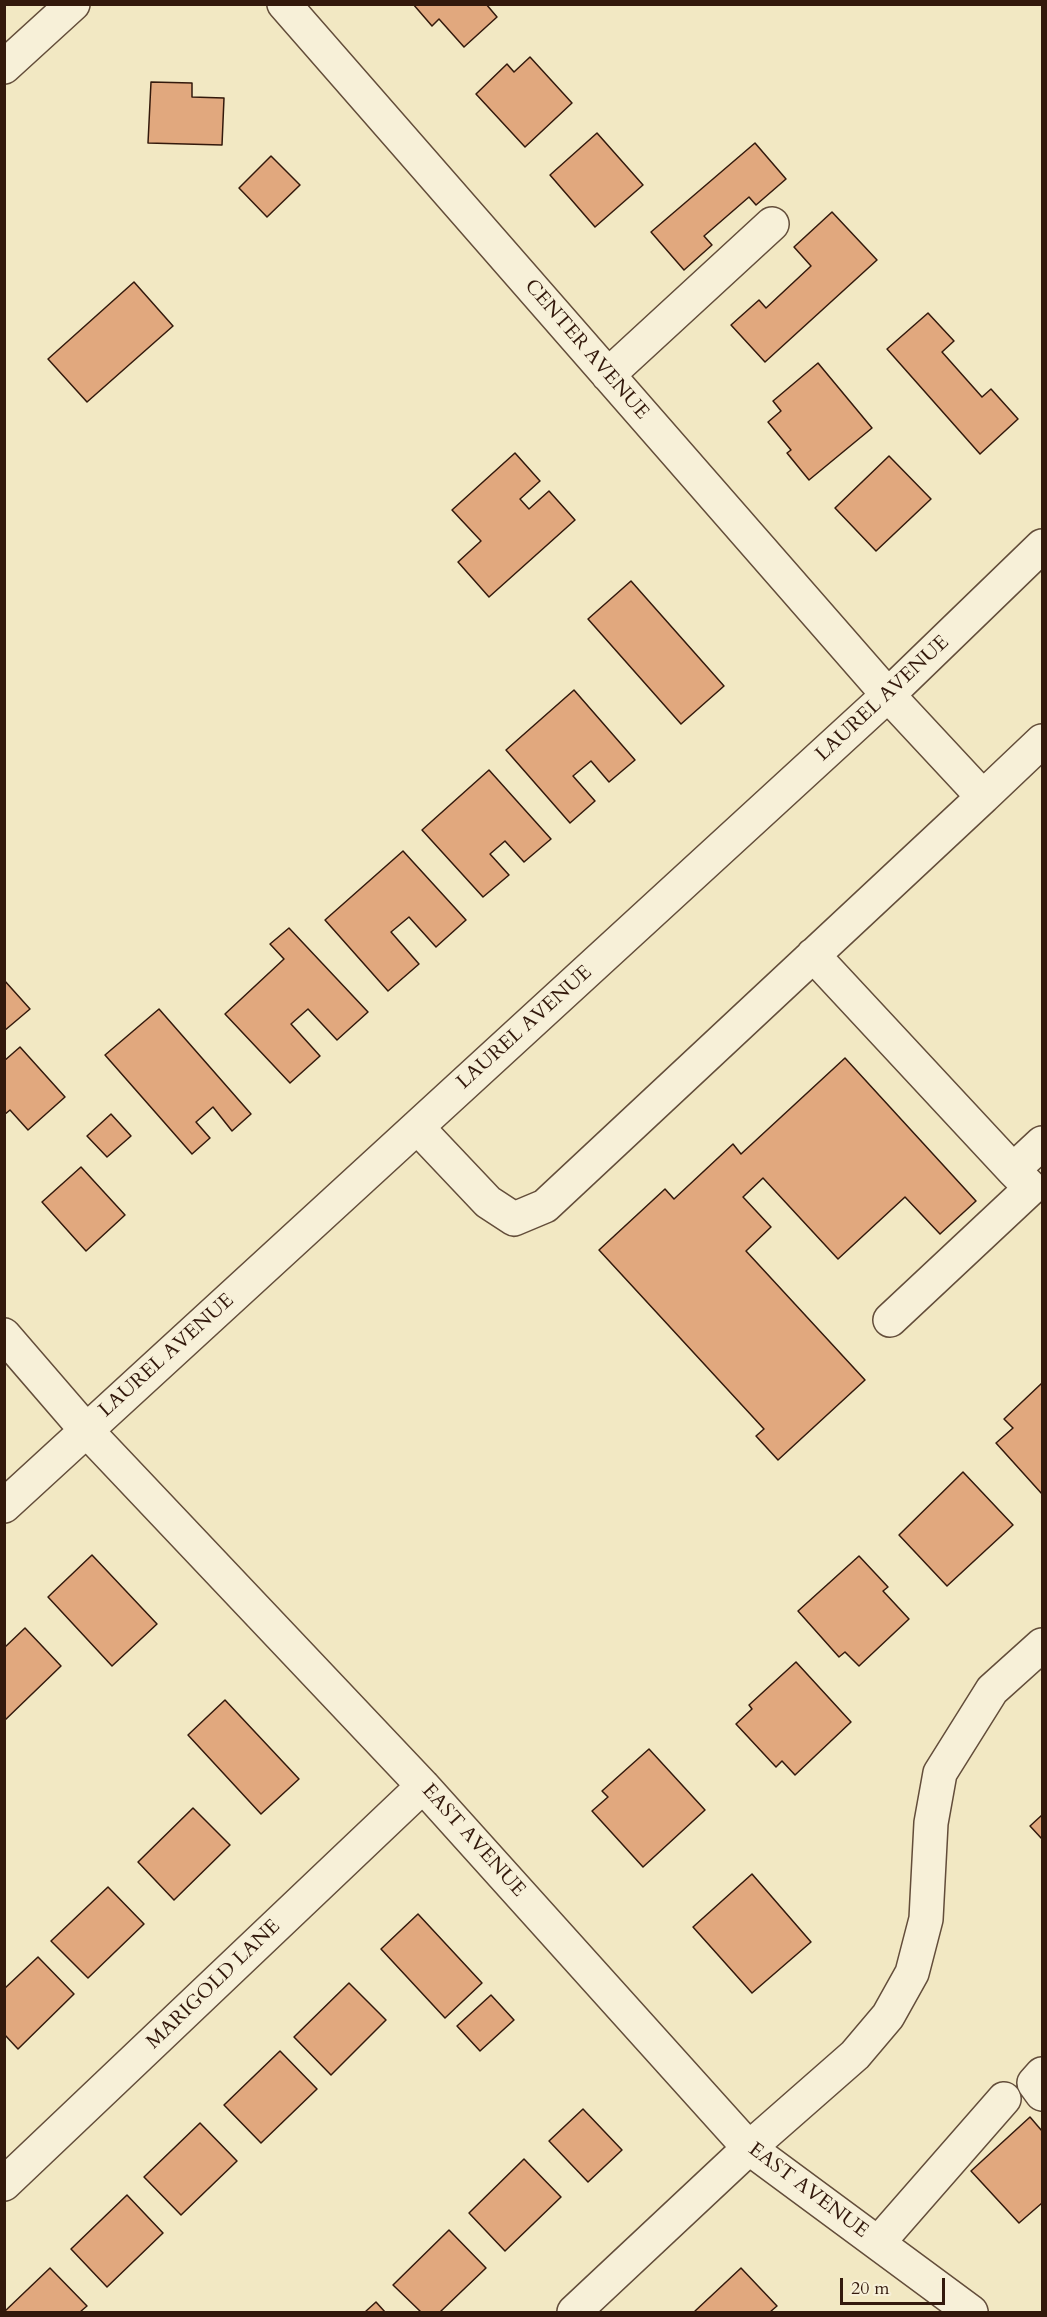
<!DOCTYPE html>
<style>
body{margin:0}
#map{position:relative;width:1047px;height:2317px;overflow:hidden;background:#f2e8c3;font-family:Cardo,serif}
canvas{display:block}
.frame{position:absolute;inset:0;border:6px solid #33190c;pointer-events:none}
.scale{position:absolute;left:840px;top:2278px;width:105px;height:27px;box-sizing:border-box;border:3px solid #33190c;border-top:0;padding-left:8px;font-size:18px;line-height:21px;white-space:nowrap;color:#33190c;-webkit-text-stroke:4px #f7f0d8;paint-order:stroke}
</style>
<div id="map">
<canvas width="1047" height="2317"></canvas>
<div class="frame"></div>
<div class="scale">20 m</div>
</div>
<script>
const ctx = document.querySelector('canvas').getContext('2d');
ctx.lineJoin = 'round';
function fill(path, color) {
  ctx.fillStyle = color;
  ctx.fill(path, 'evenodd');
}
function trace(path, color, width, dash) {
  ctx.strokeStyle = color;
  ctx.lineWidth = width;
  ctx.lineCap = dash ? 'butt' : 'round';
  ctx.setLineDash(dash || []);
  ctx.stroke(path);
}
function write(font, color, halo, rows, align = 'center') {
  ctx.font = font + ' Cardo,serif';
  ctx.lineWidth = 4.5;
  ctx.setLineDash([]);
  ctx.textBaseline = 'middle';
  ctx.strokeStyle = halo;
  ctx.fillStyle = color;
  for (const [text, x, y, turn = 0] of rows) {
    ctx.save();
    ctx.translate(x, y);
    ctx.rotate((+turn || 0) * Math.PI / 180);
    ctx.textAlign = isNaN(turn) ? turn : align;
    if (halo) ctx.strokeText(text, 0, 0);
    ctx.fillText(text, 0, 0);
    ctx.restore();
  }
}
const building = new Path2D(`
 M413,4h73l11,13 -33,30 -25,-28 -7,7z
 M530,57l42,46 -47,44 -49,-53 31,-30 7,8z
 M151,82l41,1v14l32,1 -2,47 -74,-2z
 M597,133l46,52 -48,42 -45,-52z
 M755,143l31,36 -30,26 -7,-8 -45,39 8,9 -28,25 -33,-38z
 M271,156l29,29 -33,32 -28,-29z
 M832,212l45,48 -112,102 -34,-37 28,-25 7,8 45,-42 -17,-19z
 M134,282l39,44 -86,76 -39,-43z
 M928,313l26,28 -12,11 40,45 9,-8 27,30 -38,35 -93,-105z
 M818,363l54,65 -63,52 -22,-27 4,-3 -23,-28 13,-11 -8,-10z
 M515,453l25,28 -20,18 9,10 20,-18 26,29 -86,77 -31,-35 23,-21 -29,-31z
 M889,456l42,43 -55,52 -41,-43z
 M631,581l93,105 -43,38 -93,-105z
 M574,690l61,70 -26,22 -18,-21 -18,15 22,25 -25,22 -64,-73z
 M489,770l62,69 -27,23 -19,-21 -15,13 19,21 -26,22 -61,-67z
 M403,851l63,69 -30,27 -27,-30 -18,15 28,32 -31,27 -63,-71z
 M289,928l79,84 -31,28 -29,-31 -17,15 29,32 -30,27 -65,-69 59,-55 -14,-15z
 M4,980l26,29 -26,22z
 M159,1009l92,105 -19,17 -19,-24 -17,15 14,16 -18,16 -87,-99z
 M20,1047l45,50 -37,33 -18,-20 -6,5v-54z
 M845,1058l131,143 -36,33 -35,-37 -67,62 -75,-81 -20,19 28,30 -25,24 119,129 -87,80 -22,-24 8,-7 -165,-179 66,-61 9,10 59,-55 8,10z
 M111,1114l20,22 -24,21 -20,-21z
 M81,1167l44,48 -39,36 -44,-49z
 M1042,1383v111l-46,-51 17,-15 -9,-9z
 M963,1472l50,53 -66,61 -48,-51z
 M92,1555l65,69 -45,42 -64,-69z
 M859,1556l29,31 -5,4 26,28 -50,47 -14,-14 -6,5 -41,-46z
 M25,1628l36,38 -57,55v-73z
 M796,1662l55,60 -56,53 -13,-14 -6,6 -40,-43 16,-15 -3,-4z
 M225,1700l74,79 -38,35 -73,-79z
 M649,1749l56,61 -62,57 -51,-56 16,-14 -6,-6z
 M193,1808l37,37 -56,55 -36,-38z
 M1042,1815v24l-12,-13z
 M752,1874l59,68 -59,51 -59,-66z
 M108,1887l36,37 -56,54 -37,-37z
 M418,1914l64,69 -37,35 -64,-69z
 M38,1957l36,37 -56,55 -14,-15v-45z
 M349,1983l37,37 -55,55 -37,-38z
 M491,1995l23,25 -34,31 -23,-25z
 M280,2051l37,38 -56,54 -37,-38z
 M583,2109l39,41 -34,32 -39,-41z
 M1030,2117l12,14v72l-23,20 -48,-52z
 M200,2123l37,38 -56,54 -37,-38z
 M524,2159l37,38 -56,54 -36,-38z
 M127,2195l36,38 -56,54 -36,-38z
 M449,2230l37,38 -46,44h-19l-28,-27z
 M50,2268l37,38 -7,6h-76z
 M741,2268l36,38 -7,6h-76z
 M376,2302l9,10h-20z`);
fill(building, '#e1a87e');
trace(building, '#33190c', 1.5);
const minor = new Path2D(`
 M284,4l604,691 95,102 -438,409 -31,13 -26,-17 -71,-75
 M4,67l69,-63
 M608,375l164,-151
 M983,797l59,-56
 M813,955l200,215 29,-27
 M890,1320l141,-132 -18,-18
 M4,1335l82,95 337,356 326,362 222,164
 M4,1506l884,-811 154,-149
 M1042,2074l-8,9 8,11
 M4,2184l419,-398
 M878,2243l126,-144
 M574,2312l175,-164 106,-93 33,-39 24,-43 14,-54 5,-96 9,-50 52,-83 50,-45`);
trace(minor, '#634d3a', 36);
trace(minor, '#f7f0d8', 33);
write('20px', '#33190c', '#f7f0d8', [
 ["CENTER AVENUE",586,350,49],
 ["LAUREL AVENUE",883,699,-43],
 ["LAUREL AVENUE",525,1028,-42],
 ["LAUREL AVENUE",167,1356,-42],
 ["EAST AVENUE",473,1841,48],
 ["MARIGOLD LANE",214,1985,-44],
 ["EAST AVENUE",808,2191,37]
]);
</script>
